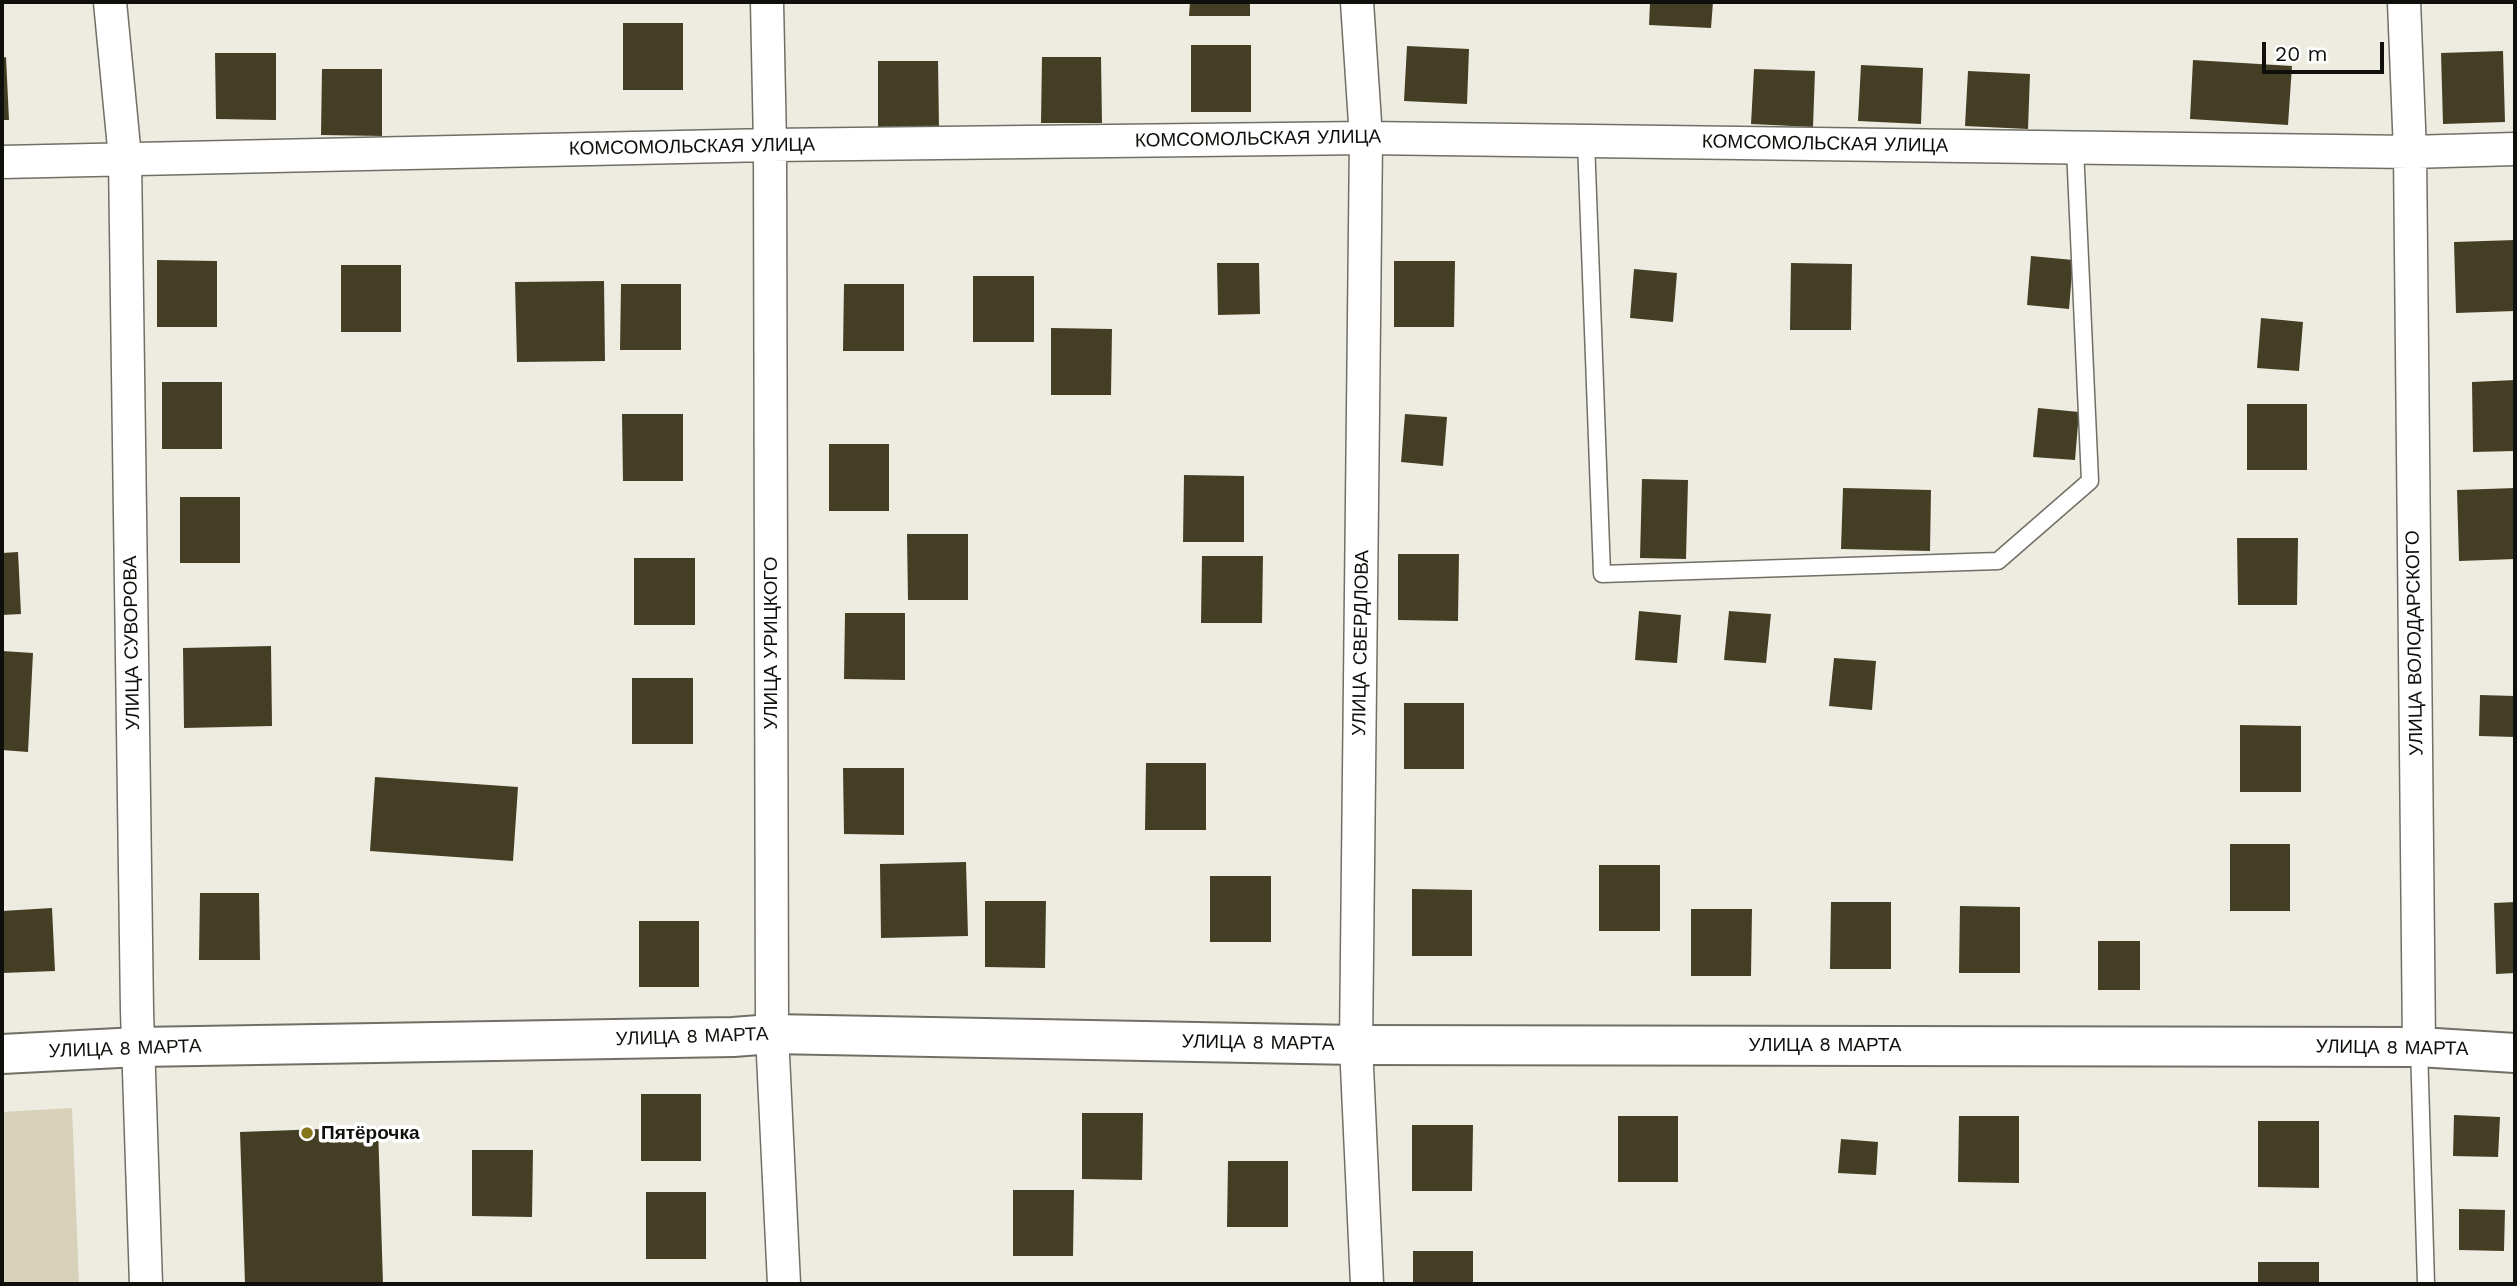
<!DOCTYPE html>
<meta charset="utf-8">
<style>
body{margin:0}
#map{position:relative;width:2517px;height:1286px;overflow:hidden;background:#eeece0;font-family:"Work Sans",sans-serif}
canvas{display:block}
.frame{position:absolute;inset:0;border:4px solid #0f0f0b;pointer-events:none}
.scale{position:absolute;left:2262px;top:42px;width:122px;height:32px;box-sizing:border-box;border:4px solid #0f0f0b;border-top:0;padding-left:9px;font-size:21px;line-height:24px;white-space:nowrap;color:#0f0f0b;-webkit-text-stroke:5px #fff;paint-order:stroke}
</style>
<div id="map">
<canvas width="2517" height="1286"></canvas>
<div class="frame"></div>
<div class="scale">20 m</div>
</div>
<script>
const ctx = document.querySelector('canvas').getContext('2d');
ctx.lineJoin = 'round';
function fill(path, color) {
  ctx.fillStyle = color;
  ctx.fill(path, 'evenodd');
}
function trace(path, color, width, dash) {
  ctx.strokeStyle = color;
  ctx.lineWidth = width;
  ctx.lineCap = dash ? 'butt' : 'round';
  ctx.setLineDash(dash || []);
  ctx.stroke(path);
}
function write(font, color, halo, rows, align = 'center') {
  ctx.font = font + ' "Work Sans",sans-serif';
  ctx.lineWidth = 7;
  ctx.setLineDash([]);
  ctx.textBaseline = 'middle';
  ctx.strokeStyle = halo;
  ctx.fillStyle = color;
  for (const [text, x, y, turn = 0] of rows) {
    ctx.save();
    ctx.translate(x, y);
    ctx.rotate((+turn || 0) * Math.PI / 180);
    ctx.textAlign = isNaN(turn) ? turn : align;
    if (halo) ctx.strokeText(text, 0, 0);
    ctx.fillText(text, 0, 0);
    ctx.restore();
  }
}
fill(new Path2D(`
 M72,1108l7,176h-77v-172z`), '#d6d1b8');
fill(new Path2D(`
 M1190,2h60v14h-61z
 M1650,2h63l-2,26 -62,-3z
 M623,23h60v67h-60z
 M1191,45h60v67h-60z
 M1407,46l62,3 -2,55 -63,-3z
 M2503,51l2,71 -62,2 -2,-71z
 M215,53h61v67l-60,-1z
 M6,57l3,63h-7v-62z
 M1042,57h59l1,66h-61z
 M2193,60l99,6 -4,59 -98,-6z
 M878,61h60l1,67h-61z
 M1861,65l62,3 -2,56 -63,-3z
 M322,69h60v67l-61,-1z
 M1754,69l61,2 -2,56 -62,-3z
 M1968,71l62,3 -2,55 -63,-3z
 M2515,240v71l-59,2 -2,-71z
 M2031,256l42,4 -4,49 -42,-4z
 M157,260l60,1v66h-60z
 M1394,261h61l-1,66h-60z
 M1217,263h42l1,51 -42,1z
 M1791,263l61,1 -1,66h-61z
 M341,265h60v67h-60z
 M1634,269l43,4 -4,49 -43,-4z
 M973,276h61v66h-61z
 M604,281l1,80 -88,1 -2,-80z
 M621,284h60v66h-61z
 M844,284h60v67h-61z
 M2261,318l42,4 -4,49 -42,-3z
 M1051,328l61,1 -1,66h-60z
 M2515,380v71l-42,1 -1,-70z
 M162,382h60v67h-60z
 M2247,404h60v66h-60z
 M2038,408l41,4 -4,48 -42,-3z
 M622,414h61v67h-60z
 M1405,414l42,3 -4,49 -42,-4z
 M829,444h60v67h-60z
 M1184,475l60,1v66h-61z
 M1642,479l46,1 -2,79 -46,-1z
 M1843,488l88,2 -1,61 -89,-2z
 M2515,488v71l-56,2 -2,-71z
 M180,497h60v66h-60z
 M907,534h61v66h-60z
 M2237,538h61l-1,67h-59z
 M18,552l3,62 -19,1v-62z
 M1398,554h61l-1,67 -60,-1z
 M1202,556h61l-1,67h-61z
 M634,558h61v67h-61z
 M1639,611l42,4 -4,48 -42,-3z
 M1729,611l42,3 -5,49 -42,-3z
 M845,613h60v67l-61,-1z
 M271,646l1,80 -88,2 -1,-80z
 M2,651l31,2 -5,99 -26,-2z
 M1834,658l42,3 -4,49 -43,-4z
 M632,678h61v66h-61z
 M2480,695l35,1v41l-36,-1z
 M1404,703h60v66h-60z
 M2240,725l61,1v66h-61z
 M1146,763h60v67h-61z
 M843,768h61v67l-60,-1z
 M375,777l143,10 -5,74 -143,-10z
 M2230,844h60v67h-60z
 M966,862l2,74 -87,2 -1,-74z
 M1599,865h61v66h-61z
 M1210,876h61v66h-61z
 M1412,889l60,1v66h-60z
 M200,893h59l1,67h-61z
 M985,901h61l-1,67 -60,-1z
 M1831,902h60v67h-61z
 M2515,902v71l-19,1 -2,-71z
 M1960,906l60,1v66h-61z
 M52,908l3,63 -53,2v-62z
 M1691,909h61l-1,67h-60z
 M639,921h60v66h-60z
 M2098,941h42v49h-42z
 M641,1094h60v67h-60z
 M1082,1113h61l-1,67 -60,-1z
 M2454,1115l46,2 -2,40 -45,-1z
 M1618,1116h60v66h-60z
 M1959,1116h60v67l-61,-1z
 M2258,1121h61v67l-61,-1z
 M1412,1125h61l-1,66h-60z
 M378,1127l5,157h-138l-5,-152z
 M1841,1139l37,3 -2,33 -38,-2z
 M472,1150h61l-1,67 -60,-1z
 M1228,1161h60v66h-61z
 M1013,1190h61l-1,66h-60z
 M646,1192h60v67h-60z
 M2459,1209l46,1 -1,41 -45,-1z
 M1413,1251h60v33h-60z
 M2258,1262h61v22h-61z`), '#443f24');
const lane = new Path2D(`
 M1586,141l16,433 396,-13 92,-80 -15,-333
 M2419,1047l7,237`);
const street = new Path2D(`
 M110,2l15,156 12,853 9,273
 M767,2l3,143 2,889 12,250
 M1357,2l9,136 -10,907 11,239
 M2404,2l6,150 9,895
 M2,162l768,-17 596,-7 1044,14 105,-3`);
const secondary = new Path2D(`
 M2,1054l136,-7 595,-10 39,-3 584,11 1063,2 96,6`);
trace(lane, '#716f65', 19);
trace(street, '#716f65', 35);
trace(secondary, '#716f65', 42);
trace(lane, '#fff', 16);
trace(street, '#fff', 32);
trace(secondary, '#fff', 38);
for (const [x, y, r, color] of [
 [307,1133,7,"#877619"]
]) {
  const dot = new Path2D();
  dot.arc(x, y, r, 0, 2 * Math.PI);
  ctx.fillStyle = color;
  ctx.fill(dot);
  trace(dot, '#fff', 2.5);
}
write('19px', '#0f0f0b', '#fff', [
 ["КОМСОМОЛЬСКАЯ УЛИЦА",1258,139,-1],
 ["КОМСОМОЛЬСКАЯ УЛИЦА",1825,144,1],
 ["КОМСОМОЛЬСКАЯ УЛИЦА",692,147,-1],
 ["УЛИЦА СУВОРОВА",132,643,-91],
 ["УЛИЦА УРИЦКОГО",771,643,-90],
 ["УЛИЦА СВЕРДЛОВА",1361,643,-89],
 ["УЛИЦА ВОЛОДАРСКОГО",2415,643,-91],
 ["УЛИЦА 8 МАРТА",692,1037,-2],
 ["УЛИЦА 8 МАРТА",1258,1043,1],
 ["УЛИЦА 8 МАРТА",1825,1045],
 ["УЛИЦА 8 МАРТА",2392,1048,1],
 ["УЛИЦА 8 МАРТА",125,1049,-2]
]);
write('bold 19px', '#0f0f0b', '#fff', [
 ["Пятёрочка",321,1133]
], 'left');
</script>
